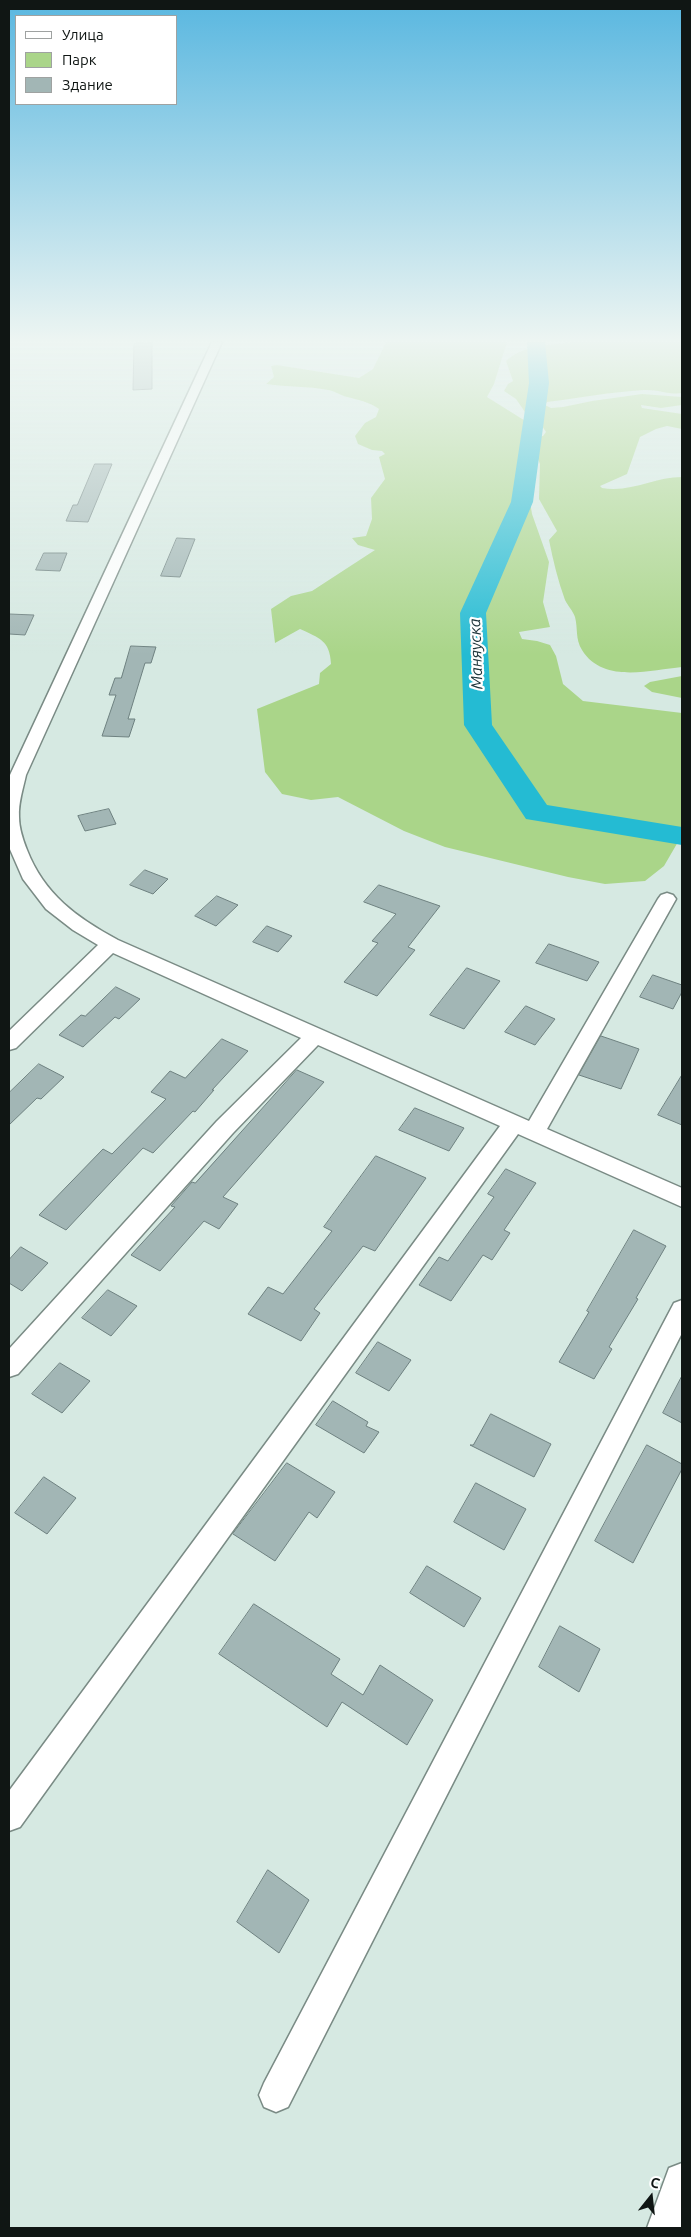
<!DOCTYPE html>
<meta charset="utf-8">
<style>
body{margin:0}
#map{position:relative;width:691px;height:2237px;overflow:hidden;background:#d6e9e2;font-family:Ubuntu,sans-serif}
canvas{display:block}
.frame{position:absolute;inset:0;border:10px solid #101614;pointer-events:none}
.legend{position:absolute;left:15px;top:15px;width:162px;height:90px;box-sizing:border-box;background:#fff;border:1px solid #9fa2a1;margin:0;padding:6px 9px;list-style:none;font-size:15px;color:#101614}
.legend li{display:flex;align-items:center;gap:10px;height:25px}
.legend b{width:25px;border:1px solid #9fa2a1}
.north{position:absolute;left:626px;top:2172px;width:50px;height:50px;-webkit-text-stroke:4px #fff;paint-order:stroke;rotate:16deg;font-size:14px;font-weight:700;line-height:20px;text-align:center;color:#101614}
.north::after{content:'';display:block;margin:auto;width:18px;height:22px;background:#101614;clip-path:polygon(50% 0,100% 100%,50% 72%,0 100%)}
</style>
<div id="map">
<canvas width="691" height="2237"></canvas>
<div class="frame"></div>
<ul class="legend">
<li><b style="height:6px;background:#fff"></b>Улица</li>
<li><b style="height:14px;background:#aad589"></b>Парк</li>
<li><b style="height:14px;background:#a2b6b5"></b>Здание</li>
</ul>
<div class="north">С</div>
</div>
<script>
const ctx = document.querySelector('canvas').getContext('2d');
ctx.lineJoin = 'round';
function fill(path, color) {
  ctx.fillStyle = color;
  ctx.fill(path, 'evenodd');
}
function trace(path, color, width, dash) {
  ctx.strokeStyle = color;
  ctx.lineWidth = width;
  ctx.lineCap = dash ? 'butt' : 'round';
  ctx.setLineDash(dash || []);
  ctx.stroke(path);
}
function write(font, color, halo, rows, align = 'center') {
  ctx.font = font + ' Ubuntu,sans-serif';
  ctx.lineWidth = 4.5;
  ctx.setLineDash([]);
  ctx.textBaseline = 'middle';
  ctx.strokeStyle = halo;
  ctx.fillStyle = color;
  for (const [text, x, y, turn = 0] of rows) {
    ctx.save();
    ctx.translate(x, y);
    ctx.rotate((+turn || 0) * Math.PI / 180);
    ctx.textAlign = isNaN(turn) ? turn : align;
    if (halo) ctx.strokeText(text, 0, 0);
    ctx.fillText(text, 0, 0);
    ctx.restore();
  }
}
fill(new Path2D(`
 M386,342h121l-13,42 -7,13 40,25 1,67 4,25 17,48 -6,40 7,25 -31,5 3,7 15,2 13,4 6,11 7,28 20,17 99,12v122l-18,31 -19,15 -40,3 -37,-7 -123,-30 -41,-16 -66,-34 -27,3 -29,-6 -17,-22 -8,-63 62,-25 1,-11 11,-9c-1,-24 -12,-26 -31,-35l-25,14 -4,-34 20,-13 21,-5 63,-41 -17,-5 -6,-7 14,-2 6,-17 -1,-21 14,-19 -6,-22 6,-3 -3,-3 -10,-1 -14,-6 -3,-8 10,-13 11,-6 3,-8c-10,-7 -20,-9 -32,-12 -7,-2 -12,-6 -19,-7 -20,-4 -41,-3 -62,-6l8,-7 -3,-11 6,-1 82,13 14,-9z
 M573,342h109v51c-13,2 -25,-4 -38,-3 -33,2 -65,8 -97,12l-2,3 6,3 12,-1 29,-6 50,-7 40,3v8l-21,3 -20,-3 1,3 40,6v15l-15,-3 -11,3 -16,8 -13,37 -27,12 2,2c29,5 52,-11 80,-11v190c-32,3 -79,17 -100,-17 -7,-11 -4,-22 -7,-33 -2,-6 -7,-11 -10,-17 -7,-19 -12,-40 -16,-60l8,-9 -18,-32 1,-35 -5,-13 2,-14 6,-1 3,-4 -6,-9 -15,-11 -9,-13 -12,-8 4,-7 5,-3 -7,-20c16,-16 45,-16 67,-19z
 M682,676v22l-30,-6 -8,-6 6,-4z`), '#aad589');
fill(new Path2D(`
 M527,342h18l4,41 -16,119 -47,111 6,112 55,80 135,22v18l-156,-26 -62,-94 -4,-112 51,-111 18,-119z`), '#24bbd3');
const building = new Path2D(`
 M152,343v46l-19,1 1,-46z
 M95,464h17l-24,58 -22,-1 7,-16h4z
 M177,538l18,1 -15,38 -19,-1z
 M44,553h23l-7,18 -24,-1z
 M9,614l25,1 -9,20 -16,-1z
 M131,646l25,1 -5,16h-6l-17,56h7l-6,18 -27,-1 14,-41h-7l6,-17h6z
 M109,809l7,15 -31,7 -7,-15z
 M145,870l23,9 -15,15 -23,-9z
 M379,885l61,21 -32,41 7,3 -38,46 -33,-14 34,-39 -6,-2 24,-27 -32,-12z
 M217,896l21,9 -22,21 -21,-10z
 M267,926l25,10 -14,16 -25,-10z
 M549,944l23,8 27,10 -12,19 -51,-18z
 M467,968l33,13 -36,48 -34,-14z
 M653,975l29,10v7l-9,17 -33,-12z
 M116,987l24,12 -21,20 -4,-2 -32,30 -24,-12 22,-20 4,1z
 M526,1006l29,13 -20,26 -30,-13z
 M601,1036l38,13 -18,40 -42,-14z
 M222,1039l26,12 -36,39h2l-19,22 -2,-1 -40,42 -10,-5 -77,82 -27,-15 64,-66 9,5 54,-55 -15,-7 19,-21 15,7z
 M39,1064l25,13 -23,22 -4,-1 -28,27v-32z
 M297,1070l27,12 -101,115 15,7 -19,25 -15,-8 -44,50 -29,-16 44,-48 -4,-1 21,-24 3,1z
 M682,1075v50l-24,-10z
 M415,1108l49,20 -15,23 -50,-21z
 M376,1156l50,22 -51,73 -12,-5 -49,63 6,4 -19,28 -53,-27 20,-27 15,7 49,-63 -8,-4z
 M506,1169l30,14 -32,47 6,3 -18,27 -9,-5 -32,46 -32,-16 20,-28 9,4 46,-64 -6,-3z
 M634,1230l32,16 -30,52 2,1 -29,48 3,2 -18,30 -35,-17 30,-50 -2,-1z
 M21,1247l27,16 -26,28 -13,-8v-23z
 M108,1290l29,16 -26,30 -29,-18z
 M378,1342l33,18 -22,31 -33,-18z
 M60,1363l30,18 -28,32 -30,-19z
 M682,1376v47l-19,-10z
 M333,1401l35,21 -2,4 13,6 -15,21 -48,-28z
 M491,1414l60,30 -17,33 -64,-32h3z
 M647,1445l35,19v5l-49,94 -38,-22z
 M287,1463l48,29 -18,26 -8,-6 -34,49 -42,-27z
 M44,1477l32,21 -29,36 -32,-21z
 M476,1483l50,26 -22,41 -50,-28z
 M427,1566l54,32 -17,29 -54,-34z
 M254,1604l86,55 -9,15 32,21 17,-30 53,35 -26,45 -65,-43 -15,25 -108,-73z
 M560,1626l40,23 -21,43 -40,-25z
 M268,1870l41,30 -30,53 -42,-31z`);
fill(building, '#a2b6b5');
trace(building, '#6e8180', 1);
const street = new Path2D(`
 M212,342h10l-196,433c-3,14 -8,28 -7,42 0,11 4,23 8,33 17,44 50,68 91,90l411,181 129,-222 3,-4 6,-2 6,2 3,4 -129,230 135,59v19l-164,-73 -498,693 -11,4v-40l491,-665 -182,-81 -85,88 -215,241 -9,3v-28l208,-228 84,-83 -188,-85 -97,95 -7,2v-19l89,-86 -25,-15 -27,-21 -23,-30 -14,-32 1,-72z
 M682,1300v33l-394,774 -12,5 -12,-5 -5,-12 5,-12 410,-780z
 M682,2163v65h-35l22,-60z`);
trace(street, '#7a8b85', 3);
fill(street, '#fff');
const sky = ctx.createLinearGradient(0, 0, 0, 655);
sky.addColorStop(0, '#59b7e0');
sky.addColorStop(0.52, '#edf5f2');
sky.addColorStop(1, '#edf5f200');
ctx.fillStyle = sky;
ctx.fillRect(0, 0, 691, 655);
write('italic 16px', '#21383d', '#fff', [
 ["Маняуска",476,654,-92]
]);
</script>
